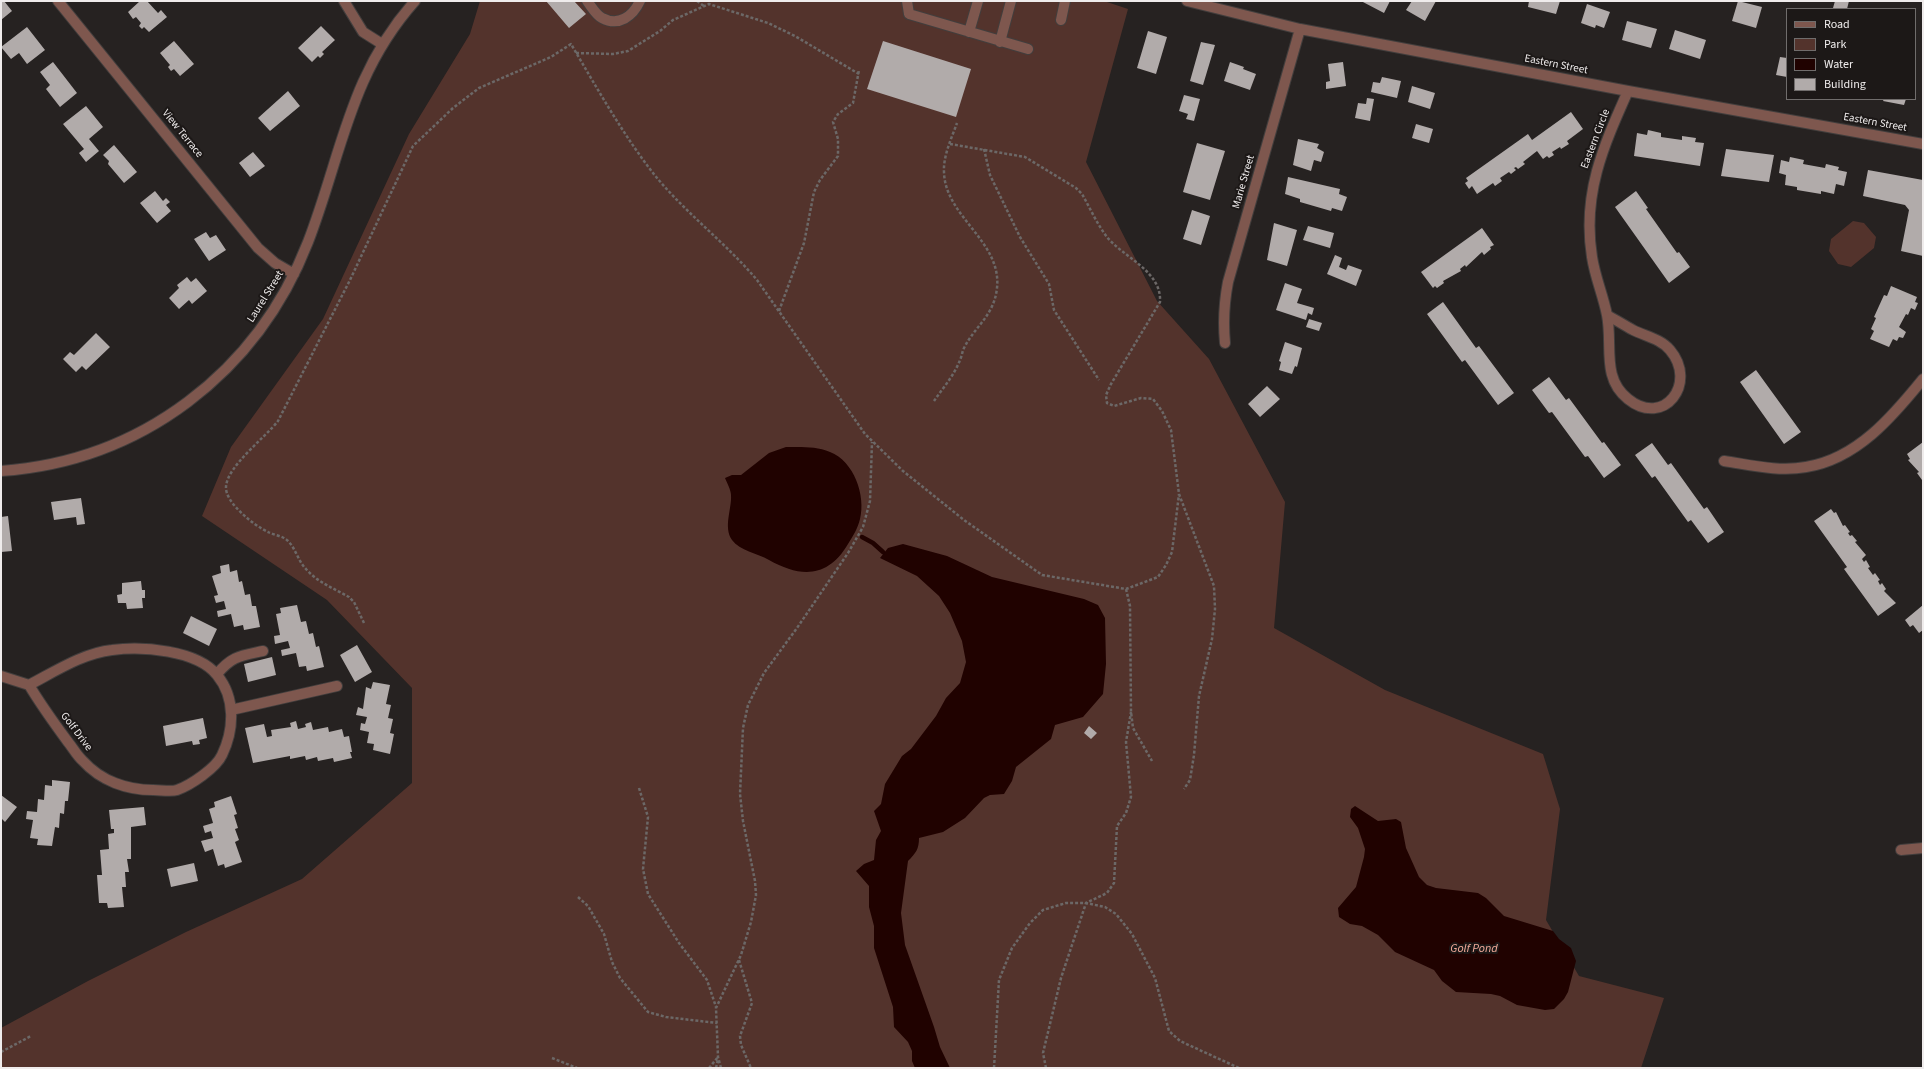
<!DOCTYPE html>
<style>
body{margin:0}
#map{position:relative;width:1924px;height:1069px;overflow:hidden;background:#262221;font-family:"Source Sans 3",sans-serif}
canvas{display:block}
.frame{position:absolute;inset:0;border:2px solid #efecec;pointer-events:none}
.legend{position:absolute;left:1786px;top:8px;width:130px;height:92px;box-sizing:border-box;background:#1c1817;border:1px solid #706d6c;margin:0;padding:5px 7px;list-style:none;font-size:12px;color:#efecec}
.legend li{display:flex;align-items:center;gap:8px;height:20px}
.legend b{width:20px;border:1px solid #706d6c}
</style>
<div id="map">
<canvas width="1924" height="1069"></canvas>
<div class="frame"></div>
<ul class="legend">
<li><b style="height:5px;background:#7e574e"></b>Road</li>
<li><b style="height:11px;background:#53332c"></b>Park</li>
<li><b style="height:11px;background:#200200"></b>Water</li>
<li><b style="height:11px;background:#b1abaa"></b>Building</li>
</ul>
</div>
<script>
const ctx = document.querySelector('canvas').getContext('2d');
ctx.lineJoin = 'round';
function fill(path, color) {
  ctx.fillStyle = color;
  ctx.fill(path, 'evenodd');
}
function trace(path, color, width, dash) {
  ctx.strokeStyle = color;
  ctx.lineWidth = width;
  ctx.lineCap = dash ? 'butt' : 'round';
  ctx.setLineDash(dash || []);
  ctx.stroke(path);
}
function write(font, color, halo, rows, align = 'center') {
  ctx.font = font + ' "Source Sans 3",sans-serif';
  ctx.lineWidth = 4;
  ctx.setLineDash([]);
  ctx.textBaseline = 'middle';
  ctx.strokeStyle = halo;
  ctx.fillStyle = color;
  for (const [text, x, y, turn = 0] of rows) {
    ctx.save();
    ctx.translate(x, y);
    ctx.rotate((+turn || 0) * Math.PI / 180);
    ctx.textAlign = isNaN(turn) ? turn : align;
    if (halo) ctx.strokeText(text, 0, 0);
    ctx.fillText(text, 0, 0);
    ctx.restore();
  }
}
fill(new Path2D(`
 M480,1h624l24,8 -42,153 71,139 52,58 76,143 -11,126 111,62 158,64 17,55 -14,111 33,56 85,22 -23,70h-1640v-40l87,-47 98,-49 116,-53 110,-96v-95l-85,-88 -125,-84 29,-69 92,-128 86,-185 61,-100z
 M1853,221l11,2 12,14 -2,11 -23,19 -13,-3 -9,-13 2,-12z`), '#53332c');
fill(new Path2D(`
 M786,447c15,0 30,-1 44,5 24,9 36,44 30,67 -2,9 -7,17 -12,25 -20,34 -47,34 -79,16 -12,-7 -29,-9 -37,-20 -9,-13 0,-31 -1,-45 0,-5 -4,-12 -6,-17l7,-3h9l28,-22z
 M903,544l44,12 45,21 92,22 14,6 7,13 1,46 -3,30 -20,23 -28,8 -4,14 -35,28 -4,14 -8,13 -14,1 -6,3 -19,20 -22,14 -24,6c0,11 -3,15 -11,23l-7,52 4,32 29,82 6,20 10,21h-35l-3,-7v-10l-4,-9 -14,-15 -1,-20 -19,-59v-22l-5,-19v-21l-13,-15 8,-7 10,-4 2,-20 5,-9 -7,-20 7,-7 4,-20 17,-28 9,-7 25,-33 10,-18 14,-15 6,-21 -4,-21 -12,-28 -11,-17 -22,-20 -37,-18 8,-10z
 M1355,806l23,15 18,-2 5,3 5,26 13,29 8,8 9,3 42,5 8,5 18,18 49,15 6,8 12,9 5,13 -8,31 -4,7 -10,10 -9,1 -28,-5 -17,-9 -9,-2 -35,-2 -14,-11 -8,-11 -39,-18 -17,-17 -16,-9 -12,-2 -11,-7 -1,-9 18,-21 8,-30 1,-8 -7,-21 -8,-11 1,-8z`), '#200200');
trace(new Path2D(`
 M862,537l11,6 10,9`), '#200200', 4.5);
fill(new Path2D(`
 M1,1h3l8,10 -11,9z
 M140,1h7l11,12 3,-3 6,7 -18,15 -5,-5 -2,2 -3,-3 2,-3 -5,-6 -3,2 -5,-7z
 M546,1h28l12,13 -17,14z
 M1361,1h29l-6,12z
 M1412,1h24l-11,20 -19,-11z
 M1529,1h31l-4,13 -28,-7z
 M1738,1l24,6 -6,21 -24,-7z
 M1835,1h14l-2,8 -14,-1z
 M1587,4l23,8 -6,16 -8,-3 -1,3 -14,-5z
 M1627,21l30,8 -6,19 -29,-8z
 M321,26l14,14 -13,12 2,2 -4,4 -2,-2 -6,6 -14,-14z
 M27,27l18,23 -18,14 -8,-11 -8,6 -10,-12z
 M1675,30l31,10 -6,19 -31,-10z
 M1148,31l19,6 -11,37 -19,-6z
 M174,41l20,23 -14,12 -6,-7 -3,2 -3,-4 2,-2 -10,-12z
 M883,41l88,28 -15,48 -89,-28z
 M1201,42l14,3 -12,40 -13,-4z
 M1780,57l7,1v19l-11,-2z
 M53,62l24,31 -17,14 -14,-18 4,-4 -10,-13z
 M1230,62l14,5 -1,2 13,5 -6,16 -26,-9z
 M1343,62l3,24 -20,3v-7l4,-1 -2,-17z
 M1382,77l19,4 -4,17 -26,-6 2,-10 7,1z
 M1412,86l23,7 -5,16 -22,-7z
 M288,91l12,15 -30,25 -12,-13z
 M1184,95l16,4 -6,22 -8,-2 2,-5 -9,-3z
 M1367,98l7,1 -4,22 -15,-3 3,-15 8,1z
 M1884,99h22l-2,6 -21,-4z
 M86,106l17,21 -14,12 10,12 -13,11 -7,-9 5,-4 -21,-25z
 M1571,112l12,17 -16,12 2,3 -8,5 -1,-2 -8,5 2,3 -5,3 -2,-2 -4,3 -6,-8 -14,11 2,2 -7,5 -2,-2 -2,1 2,2 -5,4 -2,-2 -9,6 2,3 -7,5 -2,-3 -16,11 -5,-8 -3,3 -4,-6 3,-2 -2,-3 62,-44 4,6z
 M1416,124l17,5 -4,14 -17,-5z
 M1648,130l13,3v4l21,3v-4l14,2 -1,4 9,1 -4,23 -66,-10 3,-23 10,2z
 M1298,139l21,5 -2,4 7,4 -3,10 -7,-2 -3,11 -18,-6z
 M1197,143l28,8 -15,49 -27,-8z
 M114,145l23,27 -13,11 -16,-19 1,-3 -6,-6z
 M1726,149l48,6 -5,27 -48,-6z
 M253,152l12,14 -15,11 -11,-14z
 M1790,157l14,3 -1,4 22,4 1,-4 13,3 -1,3 9,2 -3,14 -8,-2 -2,10 -13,-3v3l-24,-4v-3l-12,-2 1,-10 -7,-2 2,-13 8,2z
 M1868,170l55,10v76l-22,-5 8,-41 -4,-5 -42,-9z
 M1288,177l52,12 -1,5 8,3 -5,14 -10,-3 -1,3 -31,-9v-3l-15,-5z
 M155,191l8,10 3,-3 4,4 -4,3 5,6 -14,12 -17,-20z
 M1636,191l12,17 -2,1 31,44 2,-1 11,15 -21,16 -54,-76z
 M1192,210l18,6 -9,29 -18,-6z
 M1274,223l23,7 -10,36 -20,-6z
 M1308,226l26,7 -4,15 -27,-8z
 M1482,228l12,17 -4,2 1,2 -7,6 -2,-3 -16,15 -1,-2 -5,4 1,2 -18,10 1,2 -7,5 -2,-2 -2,2 -12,-16z
 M206,232l4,6 6,-3 10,15 -17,11 -15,-22z
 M1335,255l7,3 -3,9 7,3 2,-5 14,5 -6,16 -29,-12z
 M187,277l4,5 5,-4 11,13 -15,13 -3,-4 -10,9 -10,-11 10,-10 -2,-3z
 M1285,283l17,6 -5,14 17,5 -2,7 -4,-2 -2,7 -30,-10z
 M1891,286l26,11 -2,5 3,1 -3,7 -4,-2 -3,7 -2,-1 -7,13 7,5 -3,6 -4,-1 -2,4 -4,-2 -4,8 -19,-8 4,-8 -3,-2 5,-11 -2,-1 10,-22 3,1z
 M1443,302l33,46 3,-2 35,47 -16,12 -33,-45 -3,2 -35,-48z
 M1309,319l13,4 -3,8 -13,-4z
 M96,333l14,14 -24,23 -4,-4 -6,6 -13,-13 7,-7 4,3z
 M1285,342l17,6 -5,19 -2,-1 -3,8 -13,-4 2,-8 -2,-1z
 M1756,370l45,62 -17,12 -44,-62z
 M1549,377l17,23 3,-2 33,45 2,-1 17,23 -17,13 -16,-22 -3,1 -33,-45 -3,1 -17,-23z
 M1267,386l13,13 -20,18 -12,-13z
 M1923,442v37l-1,1 -5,-7 2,-1 -11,-12 2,-1 -3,-5z
 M1652,443l16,22 3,-2 33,46 3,-2 17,25 -16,11 -17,-23 -3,2 -33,-46 -3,2 -17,-23z
 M81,498l4,26 -8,1 -1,-8 -22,3 -3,-18z
 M1831,509l3,4 2,-1 7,14 2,-1 5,7 -2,1 2,3 2,-1 5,6 -2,1 11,13 -4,4 2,3 2,-2 4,7 -2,1 5,7 2,-2 5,7 -2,1 2,4 2,-2 4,6 -2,2 12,12 -18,13 -34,-47 3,-2 -33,-46z
 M8,516l4,35 -11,1v-35z
 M229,564l1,8 7,-2 2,12 3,-1 3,14 5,-1 2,12h4l4,21 -16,3 -1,-5 -9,2 -3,-13 -13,3 -1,-6 9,-2 -2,-8 -8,2 -2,-7 4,-1 -6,-19 9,-3 -1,-7z
 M141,581l1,9h3v8h-3l1,10 -16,1 -1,-6h-8l-1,-8 5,-1v-11z
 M297,605l4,17 5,-1 3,13 4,-1 3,14 3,-1 5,21 -17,4 -1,-5 -7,1 -3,-14 -14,3 -1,-6 9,-2 -2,-7 -13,3 -1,-8 6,-1 -4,-21 5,-1 -1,-5z
 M1923,605v25l-4,3 -6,-8 -3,2 -5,-7z
 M191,616l26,13 -8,17 -26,-13z
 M357,645l15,27 -17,10 -15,-27z
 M272,657l4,18 -28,7 -4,-18z
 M373,682l17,3 -4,19 5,1 -3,13 5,1 -3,14 4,1 -4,20 -17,-4 1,-6 -7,-1 2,-11 -9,-2 1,-7 4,1 2,-7 -11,-2 2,-8 5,2 3,-22 5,2z
 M203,718l4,20 -8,2 1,4 -7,1 -1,-4 -26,5 -3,-20z
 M296,721l2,8 8,-2 -1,-3 6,-2 2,8 15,-3 1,5 13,-3 2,8 5,-1 3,16h-2l2,6 -18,4 -1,-4 -15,3 -1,-4 -11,3 -1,-4 -15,3v-3l-37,7 -8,-35 19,-4 3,13 5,-1 -1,-6 20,-3 -1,-4z
 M1089,726l8,7 -6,6 -7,-6z
 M52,780l18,2 -2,19h-3l-1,13 -4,-1 -1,15 -4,-1 -3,19 -15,-1 1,-6 -8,-1 3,-18 -7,-1 1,-8 10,1 1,-13 6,1 1,-15 7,1z
 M1,795l16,12 -12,15 -4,-4z
 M231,796l6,18 -3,1 4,13 -3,1 4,11 -4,2 7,20 -17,6 -1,-4 -6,2 -5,-17 -8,3 -4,-11 12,-3 -2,-7 -6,2 -2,-7 10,-3 -4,-14 6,-2 -1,-5z
 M144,807l2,18 -15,2v32h-4l2,13h-4l1,15h-4l2,20 -16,1 -1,-5h-8l-2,-28h5l-2,-25 9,-1 -1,-15 6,-1v-4h-3l-2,-19z
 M194,863l4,18 -27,6 -4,-18z`), '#b1abaa');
const minor = new Path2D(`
 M58,1l200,247 17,15 19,11
 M344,1l19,31 19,12
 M587,1c4,5 9,14 15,17 17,9 31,-2 38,-17
 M907,1l2,13 119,35
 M1187,1l113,28 328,62 295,53
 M1061,20l4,-19
 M969,32l9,-31
 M1000,42l11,-41
 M1607,315c9,5 17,10 26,15 12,6 28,9 37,20 28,33 -6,78 -42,49 -27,-21 -15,-54 -21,-84 -4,-20 -12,-38 -15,-58 -10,-63 11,-110 36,-166
 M1225,343c-2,-21 -1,-40 3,-61l72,-253
 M1724,461c27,4 55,11 82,6 51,-8 87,-51 117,-88
 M1,471c140,-10 256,-98 307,-229 34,-88 41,-167 107,-241
 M217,674c15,-18 23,-18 46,-23
 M1,676l28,9c12,20 25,38 39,57 5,6 9,14 15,19 18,20 44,29 70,29 8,0 18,2 24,0 14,-5 39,-22 45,-35 12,-25 14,-57 -5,-80 -20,-25 -75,-29 -105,-25 -29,3 -58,22 -83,35
 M231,710l106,-24
 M1901,850l22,-2`);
trace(minor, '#423e3d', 12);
trace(new Path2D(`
 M697,1l7,5
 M576,53l37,1 15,-3 32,-20 13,-11 36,-16 59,19 27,13 64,38
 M950,144l75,13 51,31 6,6c8,14 15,30 25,43 17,21 55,34 53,65l-49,82 -5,11 1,8 7,3 27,-8 12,1 9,12 9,19 8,64 35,92 1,23 -3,30 -13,57 -5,59 -4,25 -6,9
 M984,149l6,26 30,62 29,47 5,26 45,70
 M779,311l25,-68 10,-51 6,-12 18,-24v-17l-5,-17 5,-8 15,-11 6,-33
 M934,401c9,-13 21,-27 26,-41 2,-4 2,-8 4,-12 11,-22 30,-32 33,-60 5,-47 -52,-71 -53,-116 -1,-16 8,-35 13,-49
 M1126,589l4,17 1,106 2,16 19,33
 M364,623l-10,-21 -5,-5c-14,-8 -32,-15 -43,-28 -8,-8 -10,-20 -18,-28 -5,-5 -14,-6 -20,-9 -13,-6 -43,-29 -42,-45 1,-21 39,-49 52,-66l72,-141 63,-134 40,-38 26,-20 72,-31 20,-13c26,44 51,89 82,129 31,39 72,69 104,107l108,154 38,37 61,49 78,55 84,14 32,-12 8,-12 6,-13 7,-58
 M639,788l9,29 -5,52 5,25 31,49 28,37 9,27
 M578,897l10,9 16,28 8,28 8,16 28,34 18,5 51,6
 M739,960l13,43 -12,33 1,9 10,23
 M1,1052l30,-16
 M552,1058l25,10
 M709,1068l9,-11
 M716,1068l2,-9
 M721,1068l-3,-11 -2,-49 25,-53 10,-33 5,-27 -1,-14 -12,-60 -3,-27 3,-66 5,-23 16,-32 33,-45 51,-75 15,-26 7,-26 2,-59
 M994,1068l5,-88 13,-32 18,-25 13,-13 23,-7h20l19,4 11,7 16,20 23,44 14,53 11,10 59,27
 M1046,1068l-3,-15 18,-75 25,-75 21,-10 7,-10 3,-57 9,-13 5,-16 -5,-55 5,-30`), '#6c6867', 2.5, [3, 2]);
trace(minor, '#7e574e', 10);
write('11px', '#efecec', '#1c1817', [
 ["Eastern Street",1556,65,11],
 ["Eastern Street",1875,123,10],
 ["View Terrace",182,134,51],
 ["Eastern Circle",1596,139,-69],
 ["Marie Street",1244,182,-74],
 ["Laurel Street",266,297,-58],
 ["Golf Drive",76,732,53]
]);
write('italic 12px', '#f3ab9a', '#1c1817', [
 ["Golf Pond",1474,949]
]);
</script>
